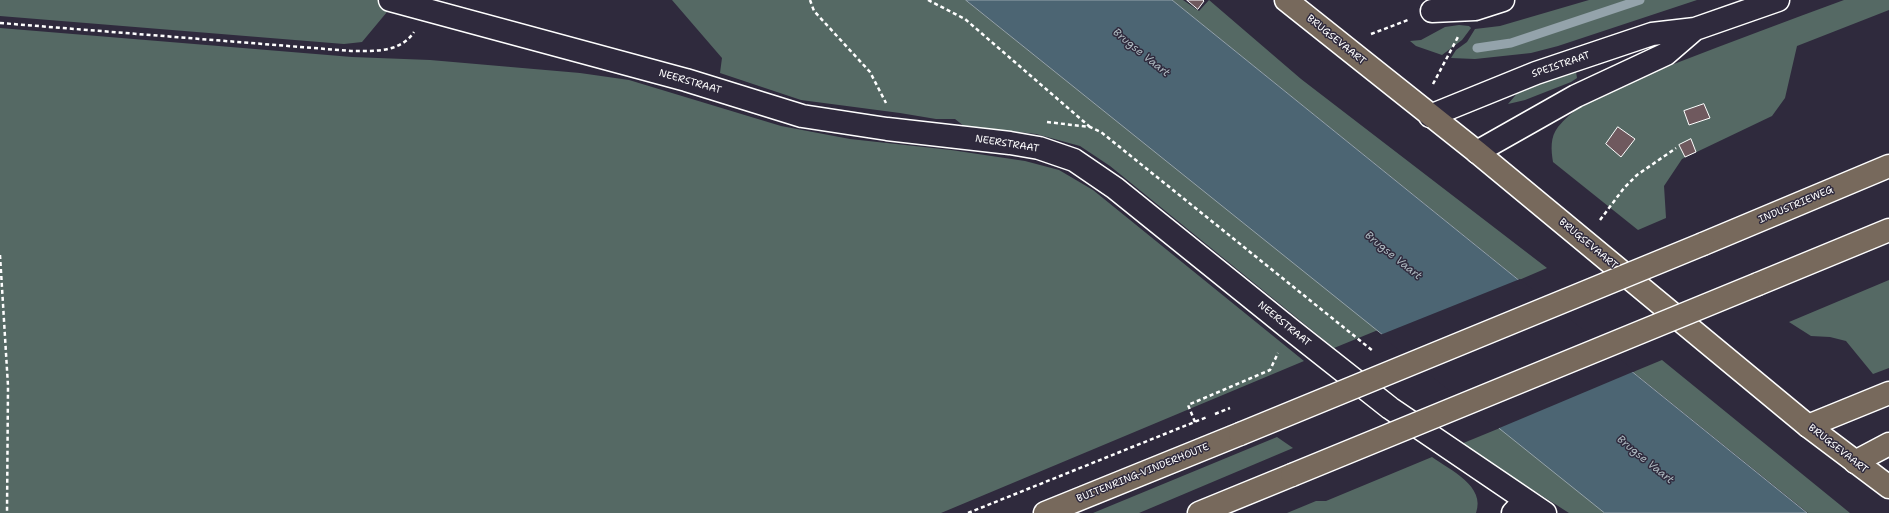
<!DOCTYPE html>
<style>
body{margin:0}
canvas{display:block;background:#2f2a3d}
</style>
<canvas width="1889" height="513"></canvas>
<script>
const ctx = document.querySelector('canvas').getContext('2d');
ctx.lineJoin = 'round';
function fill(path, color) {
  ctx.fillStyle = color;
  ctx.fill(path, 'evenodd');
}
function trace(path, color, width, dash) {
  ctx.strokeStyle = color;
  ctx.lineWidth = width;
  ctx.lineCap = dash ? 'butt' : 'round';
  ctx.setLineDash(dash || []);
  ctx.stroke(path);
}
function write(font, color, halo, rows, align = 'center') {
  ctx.font = font + ' "Shantell Sans",sans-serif';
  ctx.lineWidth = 3;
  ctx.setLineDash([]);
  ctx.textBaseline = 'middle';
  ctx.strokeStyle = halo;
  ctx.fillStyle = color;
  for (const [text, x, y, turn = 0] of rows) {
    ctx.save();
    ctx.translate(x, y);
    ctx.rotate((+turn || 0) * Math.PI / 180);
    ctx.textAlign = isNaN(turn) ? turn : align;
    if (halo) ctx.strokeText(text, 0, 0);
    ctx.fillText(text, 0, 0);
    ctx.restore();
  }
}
fill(new Path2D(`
 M0,0h397l-35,42 -18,2 -344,-28z
 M672,0h294l412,330 -44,18 -224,-182 -30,-20 -44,-12 -72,-8 -9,-7h-19l-36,-6 -99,-13 -81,-27 2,-15z
 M1172,0h11l16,11 10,-11 92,79 246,189 -28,12z
 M1589,0h108l-139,46 -27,7 -56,6 -24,-1 5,-8 11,-8 8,-13 25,-3z
 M1844,0h45v10l-92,36 -12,52 -13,18 -90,43 -18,27 2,32 -28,12 -85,-68c-2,-12 -3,-25 5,-35 26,-32 79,-48 116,-63 56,-22 113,-43 170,-64z
 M1459,25l10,1 2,2 -9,12 -20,15 -26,-9 -6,-5 11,-1 24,-13z
 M0,28l352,29 78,3 150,13 49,7 152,46 69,13 101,11 74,11 34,9 34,20 211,171 -363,152h-941z
 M1571,72h5l1,6 -6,4 -46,18 -17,4 12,-14z
 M1889,280v88l-16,6 -27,-33 -16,-4 -19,-1 -22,-14z
 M1662,360l188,153h-42l-175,-141z
 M1500,428l106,85h-37l-108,-69z
 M1277,437l16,11 -154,65h-46z
 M1432,457c18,13 54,29 44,56h-189l29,-12h10z`), '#556964');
const water = new Path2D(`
 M966,0h206l635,513h-202z`);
fill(water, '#4c6573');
trace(water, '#94a3ab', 1);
fill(new Path2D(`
 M1520,279l115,92 -138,58 -117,-94z`), '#2f2a3d');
trace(new Path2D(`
 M1477,48l34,-5 129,-43`), '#94a3ab', 9);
const building = new Path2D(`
 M1187,0h16l1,1 -6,8z
 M1704,104l6,14 -21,7 -5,-14z
 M1618,127l17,12 -14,18 -15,-13z
 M1691,139l5,13 -11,5 -6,-12z`);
fill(building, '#6f595e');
trace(building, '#fff', 1);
const minor = new Path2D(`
 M390,0l296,80 116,36 85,13 123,14 29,5 35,12 41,28 175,141 100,79 155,105
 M1432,11l43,-2 28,-9
 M1513,513l12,-13`);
const tertiary = new Path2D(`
 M1430,116l106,-43 116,-39 43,-5 83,-29
 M1477,152l99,-56 90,-42 29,-25`);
const primary = new Path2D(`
 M1286,0l191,152 331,274 81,61`);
const trunk = new Path2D(`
 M1703,244l186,-78
 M1758,284l131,-54
 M1808,426l81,-33
 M1855,462l34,-18
 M1045,513l195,-79
 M1199,513l93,-38`);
trace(minor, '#fff', 25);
trace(tertiary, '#fff', 25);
trace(primary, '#fff', 25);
trace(trunk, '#fff', 25);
trace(new Path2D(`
 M810,0l4,11 56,61 16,31
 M928,0l37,19 125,108
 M0,23l351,28c23,0 49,2 63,-19
 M1371,34l37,-14
 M1433,84l26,-49
 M1047,122l43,5 11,5 272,219
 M1600,220l24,-32 13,-13 39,-27
 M0,255l8,131 -1,127
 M1195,422l-7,-17 82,-35 8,-17
 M968,513l239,-96`), '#fff', 2.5, [4, 3]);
trace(minor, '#2f2a3d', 22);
trace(tertiary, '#2f2a3d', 22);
trace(primary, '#77695c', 22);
trace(trunk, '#77695c', 22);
const trunkBridge = new Path2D(`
 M1240,434l463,-190
 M1292,475l466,-191`);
trace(trunkBridge, '#fff', 25, []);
trace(new Path2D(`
 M1215,414l15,-6`), '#fff', 2.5, [4, 3]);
trace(trunkBridge, '#77695c', 22);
write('10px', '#fff', '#2f2a3d', [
 ["BRUGSEVAART",1336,40,39],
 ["SPEISTRAAT",1561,65,-19],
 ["NEERSTRAAT",690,82,16],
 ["NEERSTRAAT",1007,144,9],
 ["INDUSTRIEWEG",1796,205,-23],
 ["BRUGSEVAART",1588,244,40],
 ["NEERSTRAAT",1284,324,39],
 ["BRUGSEVAART",1838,449,38],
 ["BUITENRING-VINDERHOUTE",1143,473,-22]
]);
write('italic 11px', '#aebac0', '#2f2a3d', [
 ["Brugse Vaart",1141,53,39],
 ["Brugse Vaart",1393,256,39],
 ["Brugse Vaart",1645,460,39]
]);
</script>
